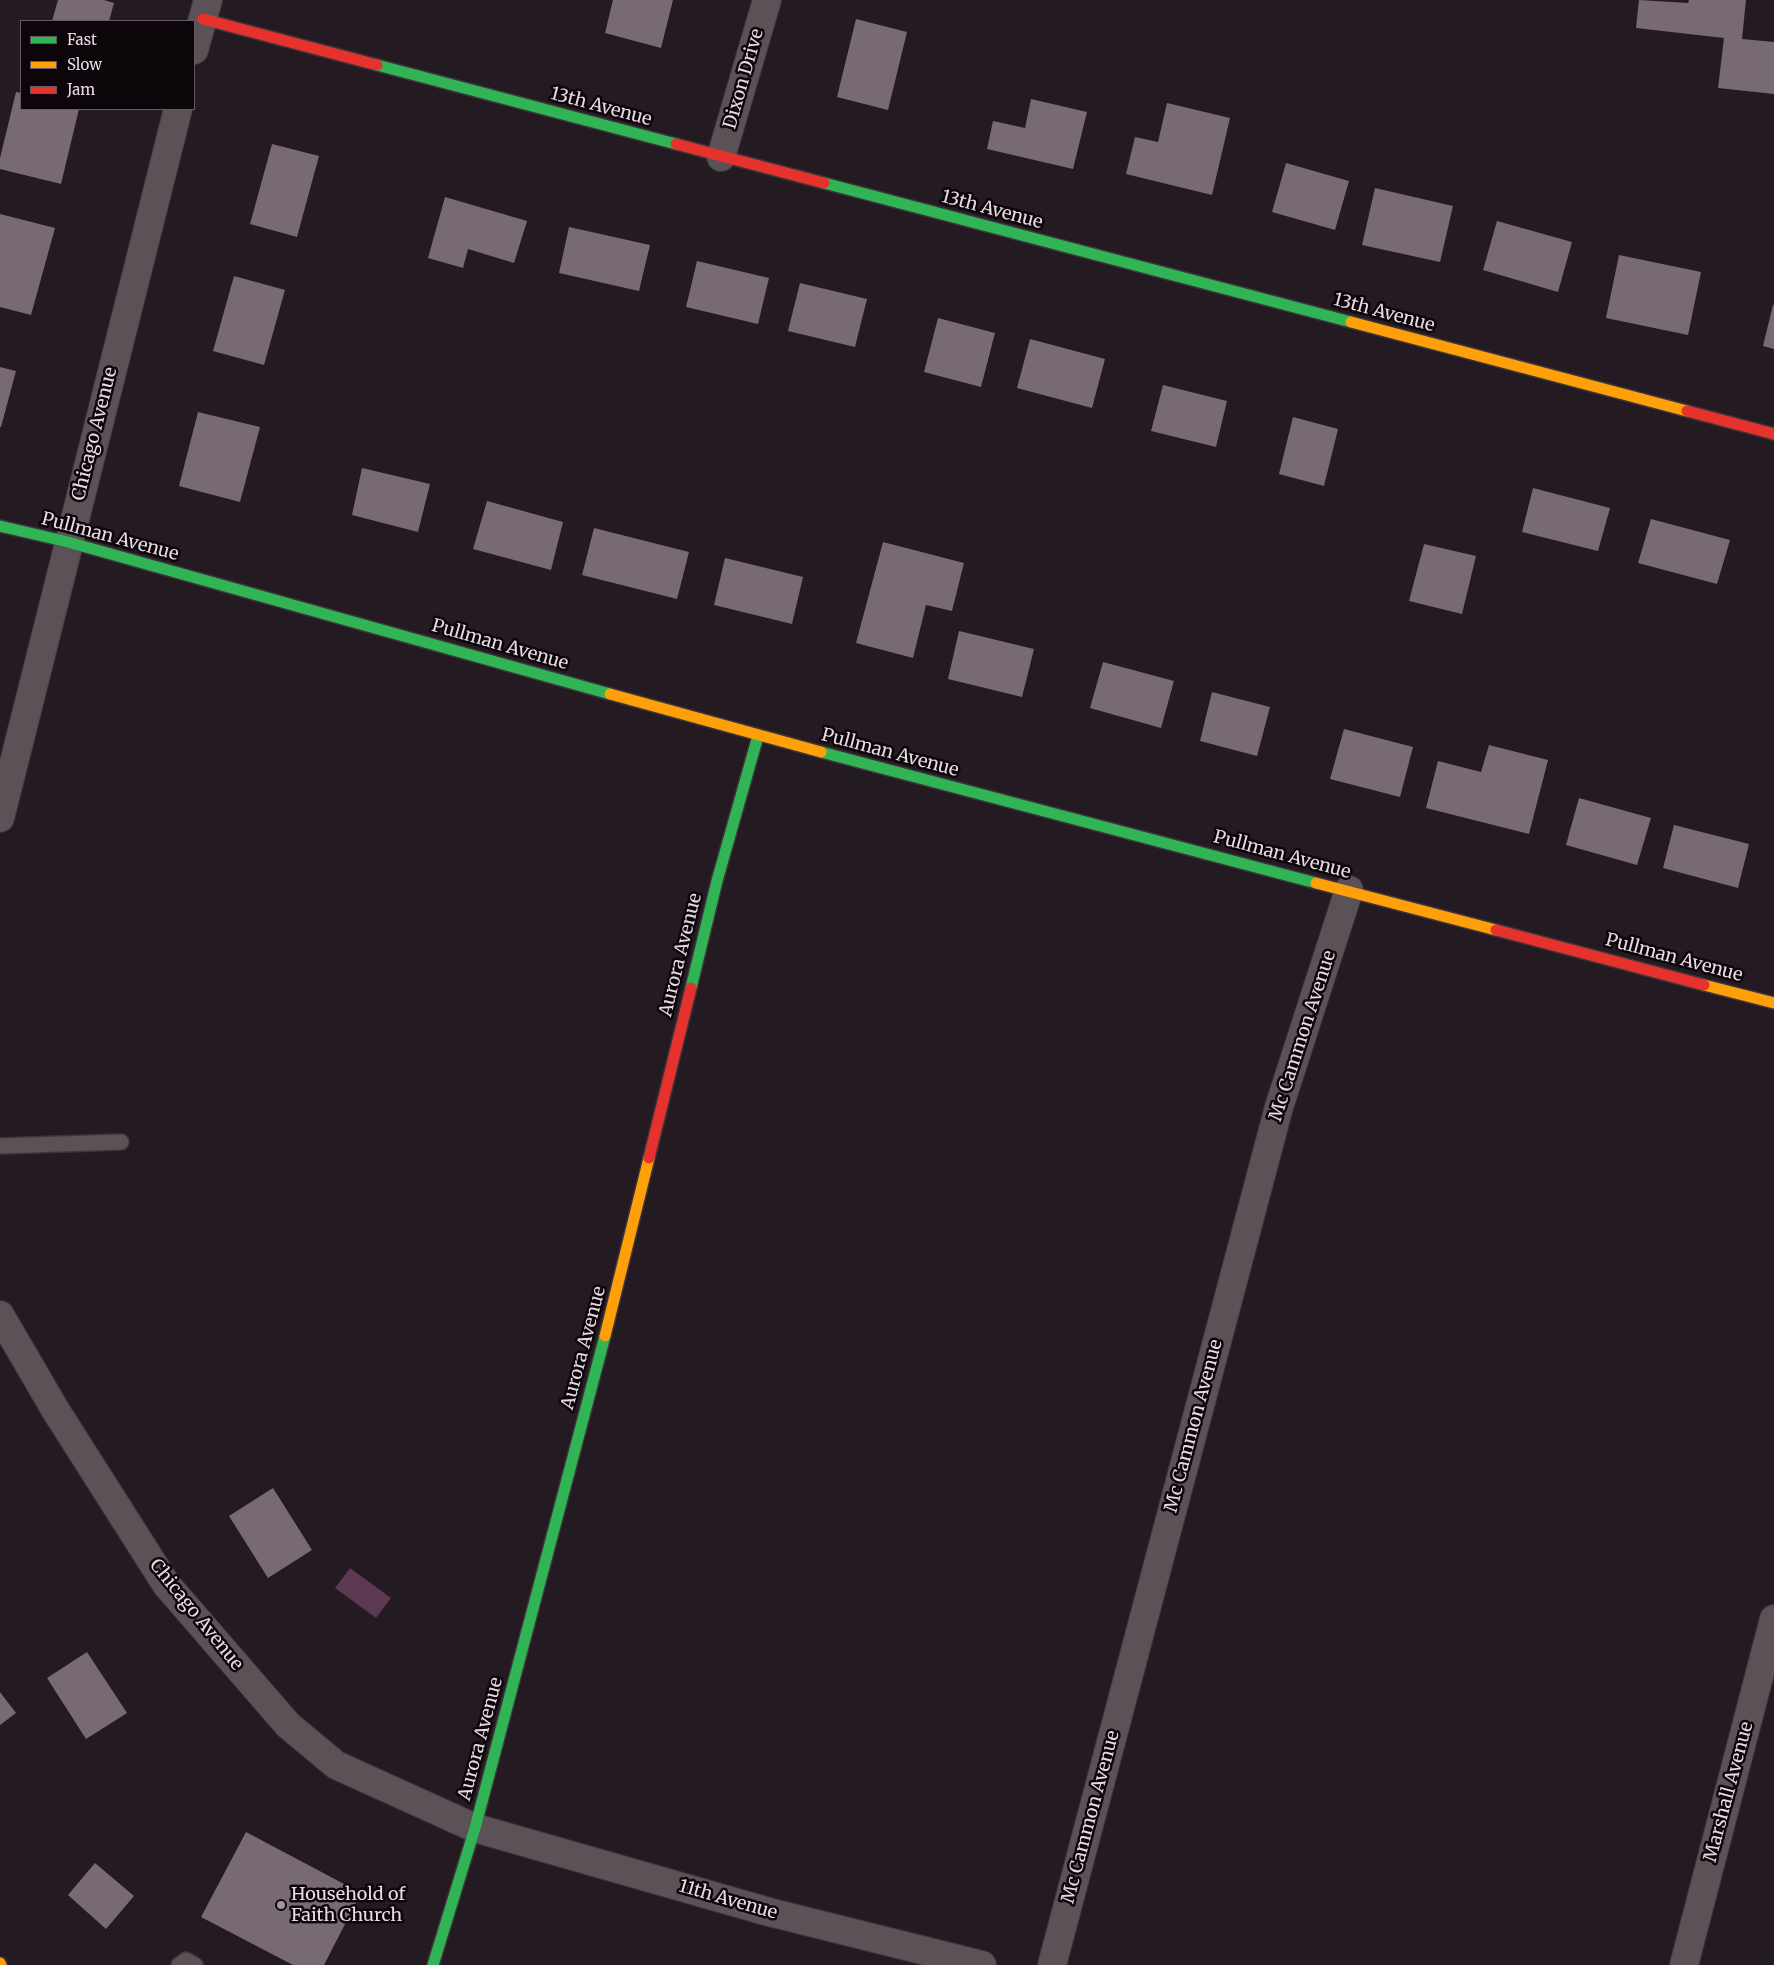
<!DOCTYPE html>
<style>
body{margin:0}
#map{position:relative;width:1774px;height:1965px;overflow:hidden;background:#241a21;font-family:Merriweather,serif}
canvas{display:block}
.legend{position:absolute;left:20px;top:20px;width:175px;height:90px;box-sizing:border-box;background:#0c050a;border:1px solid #645b61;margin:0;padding:6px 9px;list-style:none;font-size:15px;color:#e7dbe3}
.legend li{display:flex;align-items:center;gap:10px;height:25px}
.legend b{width:25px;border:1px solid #645b61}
</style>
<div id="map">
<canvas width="1774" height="1965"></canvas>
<ul class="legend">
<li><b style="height:6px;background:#30b455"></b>Fast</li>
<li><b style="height:6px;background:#ff9f0a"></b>Slow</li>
<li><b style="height:6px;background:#e5322d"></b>Jam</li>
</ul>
</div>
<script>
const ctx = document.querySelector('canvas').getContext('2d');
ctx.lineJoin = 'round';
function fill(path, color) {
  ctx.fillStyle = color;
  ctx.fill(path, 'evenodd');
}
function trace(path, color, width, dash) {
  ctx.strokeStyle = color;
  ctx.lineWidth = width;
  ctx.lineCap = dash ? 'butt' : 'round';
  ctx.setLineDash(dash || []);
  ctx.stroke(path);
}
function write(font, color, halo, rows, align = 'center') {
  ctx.font = font + ' Merriweather,serif';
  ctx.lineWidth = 5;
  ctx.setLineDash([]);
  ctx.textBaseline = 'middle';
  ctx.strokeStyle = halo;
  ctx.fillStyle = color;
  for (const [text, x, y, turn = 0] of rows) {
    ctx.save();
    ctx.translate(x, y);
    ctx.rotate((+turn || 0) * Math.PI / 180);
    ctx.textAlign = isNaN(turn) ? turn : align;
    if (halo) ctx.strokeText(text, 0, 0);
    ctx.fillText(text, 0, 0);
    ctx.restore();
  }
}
fill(new Path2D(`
 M350,1568l41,30 -15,20 -41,-30z`), '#5c3853');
fill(new Path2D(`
 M58,0h46l10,3 -5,18h-57z
 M613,0h60l-12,48 -56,-15z
 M1639,0l49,3 1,-3h57l-4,39 32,3v52l-56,-6 6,-50 -88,-10z
 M856,19l51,13 -19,78 -51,-13z
 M16,92l5,1v16h58l-18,75 -61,-15v-11z
 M1031,99l56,13 -14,57 -86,-20 6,-28 32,7z
 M1167,103l63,15 -18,77 -86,-21 9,-37 23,5z
 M272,144l47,12 -22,81 -47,-13z
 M1286,163l63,18 -14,49 -63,-18z
 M1375,188l78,18 -13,56 -78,-17z
 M445,197l82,24 -13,42 -46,-14 -5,19 -35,-10z
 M0,214l55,14 -24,87 -31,-8z
 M1497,221l75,21 -14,50 -75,-22z
 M569,227l81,18 -11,46 -80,-18z
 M1619,255l82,17 -13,63 -82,-17z
 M697,261l72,17 -11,46 -72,-17z
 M234,276l51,14 -21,75 -51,-14z
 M800,283l67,16 -12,48 -67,-16z
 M1773,305h1v44l-11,-3z
 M938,318l57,15 -14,54 -57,-15z
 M1030,339l75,20 -13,49 -75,-20z
 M0,367l16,4 -15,56h-1z
 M1163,385l64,16 -11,46 -65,-16z
 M198,412l62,15 -20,75 -61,-16z
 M1293,417l45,12 -14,57 -45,-12z
 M362,468l68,16 -12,48 -66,-17z
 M1533,488l77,20 -12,43 -76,-19z
 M487,501l76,21 -12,48 -78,-21z
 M1651,519l79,21 -13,44 -79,-21z
 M594,528l95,24 -12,47 -95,-24z
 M883,542l81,21 -12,48 -26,-6 -13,53 -57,-15z
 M1424,544l52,12 -14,58 -53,-13z
 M725,558l78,19 -11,47 -78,-19z
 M959,631l75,18 -12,48 -74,-18z
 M1103,662l71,19 -13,47 -71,-20z
 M1212,692l58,15 -13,49 -57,-15z
 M1344,729l69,18 -13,50 -70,-18z
 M1489,745l59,15 -19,74 -103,-26 12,-47 43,11z
 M1579,798l72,20 -14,47 -71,-20z
 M1674,825l75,19 -11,44 -75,-20z
 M273,1488l39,62 -44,28 -39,-62z
 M87,1652l40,61 -41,26 -39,-61z
 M0,1692l16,21 -16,12z
 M246,1832l115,61 -37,72h-31l-92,-48z
 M95,1863l39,33 -28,33 -38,-34z`), '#786a74');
const lane = new Path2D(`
 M0,1146l121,-4
 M179,1965l7,-5 9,5`);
const street = new Path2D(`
 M194,50l14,-50
 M721,157l46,-157
 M0,818l178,-709
 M0,1315l56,96 110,173 122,141 48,40 139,63 294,84 213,53
 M1052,1965l227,-858 70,-217
 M1684,1965l90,-346`);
const fast = new Path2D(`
 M377,65l299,79
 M824,183l527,139
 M0,526l68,16 542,152
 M821,752l495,131
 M691,988l26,-107 41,-145
 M433,1965l42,-137 130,-492`);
const slow = new Path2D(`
 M1351,322l336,89
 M610,694l211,58
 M1316,883l180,47
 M1704,985l70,18
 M605,1336l44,-178
 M0,1963l1,2`);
const jam = new Path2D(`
 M203,19l174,46
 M676,144l148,39
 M1687,411l87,23
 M1496,930l208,55
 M649,1158l42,-170`);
trace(lane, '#3c3539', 18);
trace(street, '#3c3539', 30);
trace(fast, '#3c3539', 14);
trace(slow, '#3c3539', 14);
trace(jam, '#3c3539', 14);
trace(lane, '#5a5257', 15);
trace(street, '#5a5257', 28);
trace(fast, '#30b455', 11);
trace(slow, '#ff9f0a', 11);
trace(jam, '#e5322d', 11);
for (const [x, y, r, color] of [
 [281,1905,5,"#a3979f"]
]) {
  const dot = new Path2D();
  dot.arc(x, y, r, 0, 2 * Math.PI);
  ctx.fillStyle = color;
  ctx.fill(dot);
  trace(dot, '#0c050a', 2);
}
write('18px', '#e7dbe3', '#0c050a', [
 ["Dixon Drive",744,79,-74],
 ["13th Avenue",601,107,15],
 ["13th Avenue",992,210,15],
 ["13th Avenue",1384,313,15],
 ["Chicago Avenue",95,434,-76],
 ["Pullman Avenue",110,537,15],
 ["Pullman Avenue",500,645,16],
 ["Pullman Avenue",890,753,15],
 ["Pullman Avenue",1282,855,15],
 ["Aurora Avenue",681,955,-76],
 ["Pullman Avenue",1674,958,15],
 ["Mc Cammon Avenue",1303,1036,-72],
 ["Aurora Avenue",584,1348,-75],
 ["Mc Cammon Avenue",1194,1426,-75],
 ["Chicago Avenue",196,1615,51],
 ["Aurora Avenue",481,1739,-75],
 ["Marshall Avenue",1729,1792,-75],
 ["Mc Cammon Avenue",1091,1817,-75],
 ["11th Avenue",728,1900,16]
]);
write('18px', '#e7dbe3', '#0c050a', [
 ["Household of",291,1895],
 ["Faith Church",291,1916]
], 'left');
</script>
